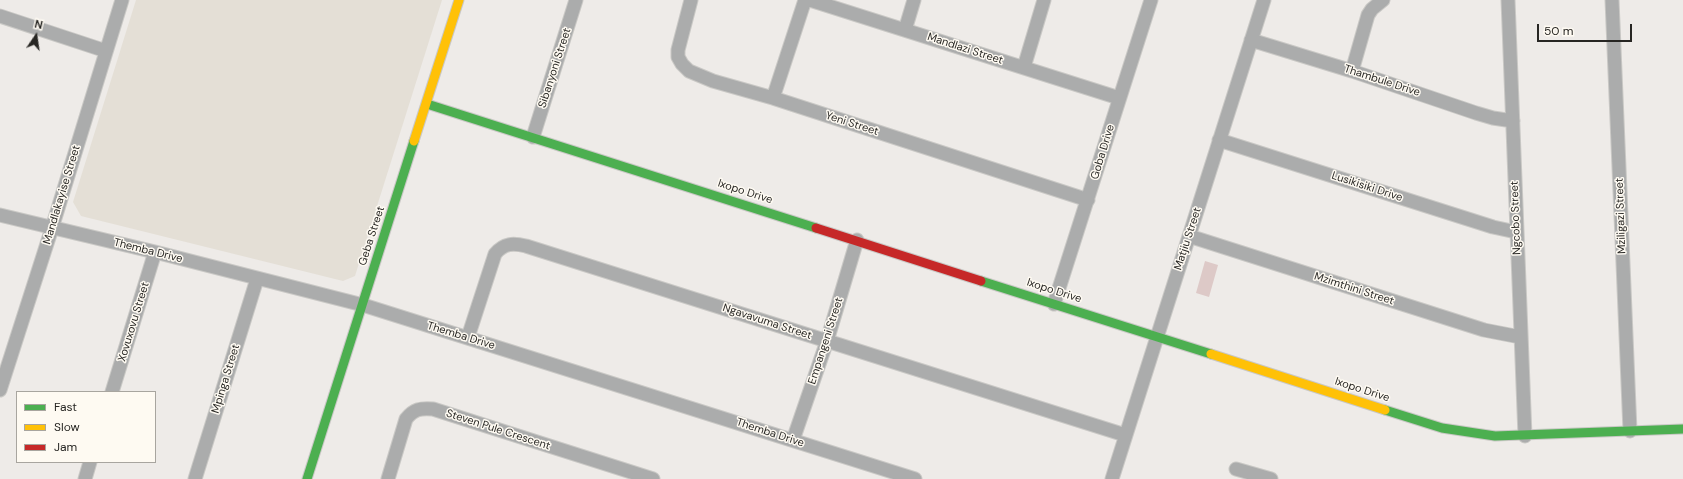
<!DOCTYPE html>
<style>
body{margin:0}
#map{position:relative;width:1683px;height:479px;overflow:hidden;background:#eeebe8;font-family:"DM Sans",sans-serif}
canvas{display:block}
.legend{position:absolute;left:16px;top:391px;width:140px;height:72px;box-sizing:border-box;background:#fefaf2;border:1px solid #a8a59f;margin:0;padding:5px 7px;list-style:none;font-size:12px;color:#272623}
.legend li{display:flex;align-items:center;gap:8px;height:20px}
.legend b{width:20px;border:1px solid #a8a59f}
.north{position:absolute;left:16px;top:16px;width:40px;height:40px;-webkit-text-stroke:3px #fefaf2;paint-order:stroke;rotate:13deg;font-size:11px;font-weight:700;line-height:16px;text-align:center;color:#272623}
.north::after{content:'';display:block;margin:auto;width:14px;height:18px;background:#272623;clip-path:polygon(50% 0,100% 100%,50% 72%,0 100%)}
.scale{position:absolute;left:1537px;top:24px;width:95px;height:18px;box-sizing:border-box;border:2px solid #272623;border-top:0;padding-left:5px;font-size:12px;line-height:14px;white-space:nowrap;color:#272623;-webkit-text-stroke:3px #fefaf2;paint-order:stroke}
</style>
<div id="map">
<canvas width="1683" height="479"></canvas>
<ul class="legend">
<li><b style="height:5px;background:#4caf50"></b>Fast</li>
<li><b style="height:5px;background:#ffc107"></b>Slow</li>
<li><b style="height:5px;background:#c62828"></b>Jam</li>
</ul>
<div class="north">N</div>
<div class="scale">50 m</div>
</div>
<script>
const ctx = document.querySelector('canvas').getContext('2d');
ctx.lineJoin = 'round';
function fill(path, color) {
  ctx.fillStyle = color;
  ctx.fill(path, 'evenodd');
}
function trace(path, color, width, dash) {
  ctx.strokeStyle = color;
  ctx.lineWidth = width;
  ctx.lineCap = dash ? 'butt' : 'round';
  ctx.setLineDash(dash || []);
  ctx.stroke(path);
}
function write(font, color, halo, rows, align = 'center') {
  ctx.font = font + ' "DM Sans",sans-serif';
  ctx.lineWidth = 3;
  ctx.setLineDash([]);
  ctx.textBaseline = 'middle';
  ctx.strokeStyle = halo;
  ctx.fillStyle = color;
  for (const [text, x, y, turn = 0] of rows) {
    ctx.save();
    ctx.translate(x, y);
    ctx.rotate((+turn || 0) * Math.PI / 180);
    ctx.textAlign = isNaN(turn) ? turn : align;
    if (halo) ctx.strokeText(text, 0, 0);
    ctx.fillText(text, 0, 0);
    ctx.restore();
  }
}
fill(new Path2D(`
 M136,0h306l-87,276 -12,5 -262,-65 -8,-14z`), '#e4dfd6');
fill(new Path2D(`
 M1205,261l13,4 -9,32 -13,-4z`), '#ddc9c7');
const street = new Path2D(`
 M691,0l-13,50v7l4,7 7,7 24,10 60,17 315,102
 M810,0l309,98
 M1508,0l17,436
 M1612,0l18,431
 M0,16l106,35
 M905,30l9,-30
 M1251,40l101,31 124,42 17,5 20,3
 M1024,67l20,-67
 M1352,71l16,-56 4,-6 11,-9
 M773,98l32,-98
 M533,137l43,-137
 M1219,140l274,87 23,5
 M0,215l155,37 208,53 552,174
 M1189,236l295,94 36,7
 M1054,304l97,-304
 M468,337l27,-83c9,-11 18,-11 31,-8l599,189
 M0,390l52,-162 70,-228
 M112,392l43,-140
 M793,440l34,-99 30,-101
 M1236,469l35,10
 M85,479l5,-17
 M195,479l62,-200
 M388,479l18,-60c8,-10 14,-11 27,-10l220,70
 M1112,479l152,-479`);
const fast = new Path2D(`
 M427,104l389,124
 M981,281l230,73
 M1385,410l57,18 53,8 188,-7
 M307,479l107,-338`);
const slow = new Path2D(`
 M414,141l45,-141
 M1211,354l174,56`);
const jam = new Path2D(`
 M816,228l165,53`);
trace(street, '#c9c8c5', 15);
trace(fast, '#c9c8c5', 11);
trace(slow, '#c9c8c5', 11);
trace(jam, '#c9c8c5', 11);
trace(street, '#abacac', 13);
trace(fast, '#4caf50', 9);
trace(slow, '#ffc107', 9);
trace(jam, '#c62828', 9);
write('11px', '#272623', '#fefaf2', [
 ["Mandlazi Street",965,49,18],
 ["Sibanyoni Street",555,68,-72],
 ["Thambule Drive",1382,81,18],
 ["Yeni Street",852,124,18],
 ["Goba Drive",1103,152,-73],
 ["Lusikisiki Drive",1367,187,18],
 ["Ixopo Drive",745,192,18],
 ["Mandlakayise Street",62,195,-73],
 ["Mziligazi Street",1621,216,-92],
 ["Ngcobo Street",1516,218,-92],
 ["Geba Street",372,236,-72],
 ["Matjiu Street",1188,239,-72],
 ["Themba Drive",148,251,14],
 ["Mzimthini Street",1354,289,18],
 ["Ixopo Drive",1054,291,18],
 ["Xovuxovu Street",134,322,-73],
 ["Ngavavuma Street",767,322,18],
 ["Themba Drive",461,336,17],
 ["Empangeni Street",826,341,-72],
 ["Mpinga Street",226,379,-73],
 ["Ixopo Drive",1362,390,18],
 ["Steven Pule Crescent",498,430,18],
 ["Themba Drive",770,433,18]
]);
</script>
